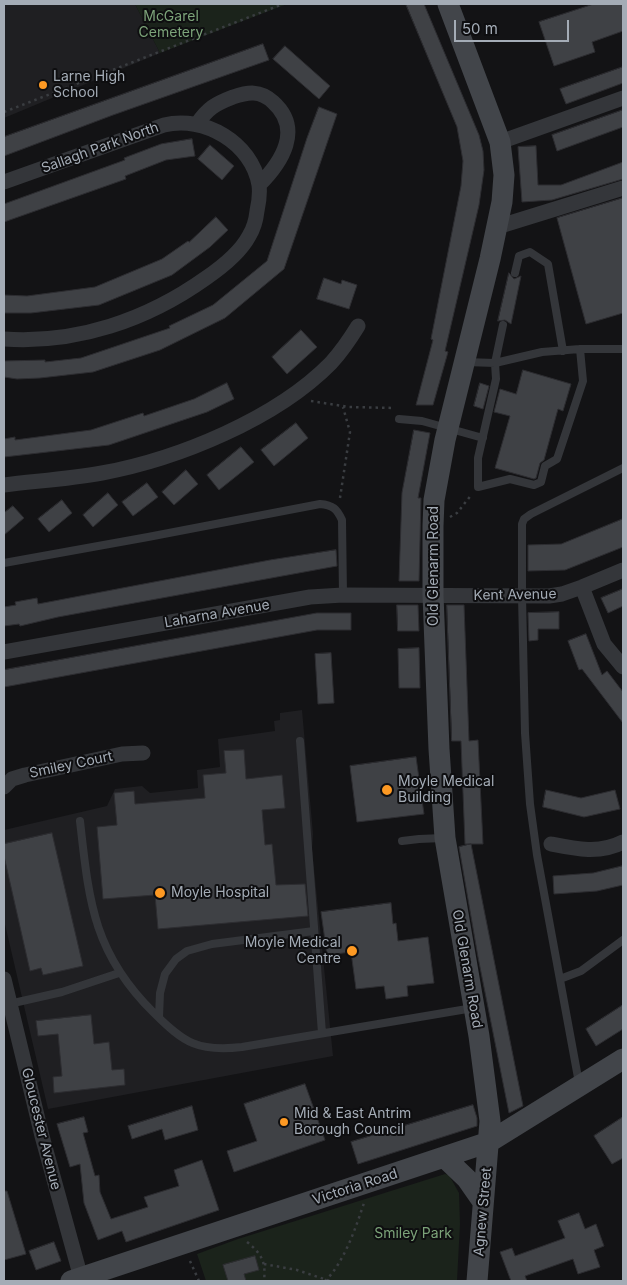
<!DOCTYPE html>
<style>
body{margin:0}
#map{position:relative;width:627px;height:1285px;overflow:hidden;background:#131315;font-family:Inter,sans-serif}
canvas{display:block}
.frame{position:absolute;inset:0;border:5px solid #a4acb6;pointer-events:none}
.scale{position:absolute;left:454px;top:20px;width:115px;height:22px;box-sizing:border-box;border:2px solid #a4acb6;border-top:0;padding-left:6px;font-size:15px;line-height:18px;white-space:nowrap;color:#a4acb6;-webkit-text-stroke:4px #0e0e10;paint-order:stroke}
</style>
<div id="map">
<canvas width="627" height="1285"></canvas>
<div class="frame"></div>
<div class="scale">50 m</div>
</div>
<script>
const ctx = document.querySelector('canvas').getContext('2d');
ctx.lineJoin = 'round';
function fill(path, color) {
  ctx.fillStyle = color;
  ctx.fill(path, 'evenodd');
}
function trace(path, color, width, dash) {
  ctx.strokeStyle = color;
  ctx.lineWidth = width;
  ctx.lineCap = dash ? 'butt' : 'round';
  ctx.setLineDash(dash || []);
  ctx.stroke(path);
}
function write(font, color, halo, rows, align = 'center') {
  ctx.font = font + ' Inter,sans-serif';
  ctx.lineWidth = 4;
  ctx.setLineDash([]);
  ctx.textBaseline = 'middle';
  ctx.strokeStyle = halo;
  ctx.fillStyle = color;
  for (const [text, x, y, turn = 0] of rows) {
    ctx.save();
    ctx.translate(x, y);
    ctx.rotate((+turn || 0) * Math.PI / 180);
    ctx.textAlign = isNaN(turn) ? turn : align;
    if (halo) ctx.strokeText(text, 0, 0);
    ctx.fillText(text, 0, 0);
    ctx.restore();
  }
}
fill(new Path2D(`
 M4,4h131l25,49 -156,65z
 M302,710l11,124 -1,15 21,207 -285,53 -44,-189v-90l103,-24 8,-17 27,-3 8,7 48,-5 -1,-18 23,-3 -2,-28 57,-8 -1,-10 6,-1v-7z`), '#1f1f22');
fill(new Path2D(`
 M135,4h152l-127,49z
 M445,1174l4,1 10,18 1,31 -3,57h-251l-9,-27 41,-15z`), '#1b231b');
const building = new Path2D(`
 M406,4h18l55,131 4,16 1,19 -5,35 -34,146 3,1 -15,53h-17l17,-65 -2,-1 30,-153 2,-25 -6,-34z
 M594,4h29v27l-31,11 3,10 -41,14 -15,-44z
 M263,44l6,16 -156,55 -109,41v-19z
 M285,46l45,40 -11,13 -46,-40z
 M623,67v16l-57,21 -6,-15z
 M319,107l18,7 -53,155 -59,49 -65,32 -67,22 -53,6 -23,1 -13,-2v-16l41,-1v2l36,-4 89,-30 -1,-2 44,-21 54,-44 40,-123z
 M623,110v17l-66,24 -5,-16z
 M192,139l3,17 -29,4 -41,16 1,3 -122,43v-18l121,-44 -1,-2 37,-14z
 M210,145l24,21 -12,14 -24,-21z
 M536,146l2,39h23l62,-23v17l-71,21 -30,2 -4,-55z
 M623,198v115l-37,11 -29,-106z
 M216,217l12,13 -18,17 -38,28 -73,30 -68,8h-27v-18l23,1 68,-9 67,-28 26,-18 1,1z
 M509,273l5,6 7,-3 -10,48 -6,-4 -7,1z
 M324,278l17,6 1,-4 15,5 -8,24 -32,-10z
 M301,330l16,17 -30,27 -15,-17z
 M523,370l48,14 -8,27 -5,-2 -14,51 -4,3 -4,15 -2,1 -39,-11 15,-52 -16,-4 6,-23 16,5z
 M227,383l7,16 -27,13 -98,33 -105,12v-18l11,-2v3l76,-10 52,-17 1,3 50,-17z
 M480,383l9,3 -6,23 -9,-3z
 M296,423l12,15 -34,28 -13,-16z
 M414,430l16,3 -12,65h3l-2,83h-20l3,-88z
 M241,447l13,15 -35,28 -12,-15z
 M186,470l12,14 -24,21 -12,-13z
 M147,483l11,14 -25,19 -11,-14z
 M108,493l10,12 -25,22 -10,-12z
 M62,500l10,13 -23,19 -11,-13z
 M13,506l11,12 -20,17v-22z
 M623,519v28l-58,23 -37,1v-26l33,-1z
 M336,550l1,16 -279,51 -38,9 -1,-2 -15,2v-19l12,-2 -1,-3 22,-4 1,6 232,-44z
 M623,589v17l-15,7 -7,-15z
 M397,605h21l1,26h-21z
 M447,605h17l5,136 9,-1 5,104h-18l-4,-103h-9z
 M559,612v17h-21v11l-9,1 -1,-28z
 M317,613h34v17h-34l-313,57v-17z
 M586,634l16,41 5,-4 16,21v31l-41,-54 -3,1 -11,-29z
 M419,648l1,40h-21l-1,-39z
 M331,653l3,50 -16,1 -3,-50z
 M244,750l2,29 36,-4 3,33 -23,2 3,35 7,-1 4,41 29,-1 3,32 -150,13 -3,-34 -52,4 -6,-72 20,-2 -3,-32 20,-2 1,13 70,-6 -2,-23 23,-2 -2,-22z
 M416,757l8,57 -67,8 -7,-56z
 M546,790l35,8 34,-8 5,19 -36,8 -41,-10z
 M52,833l31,133 -40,9 -2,-7 -11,3 -26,-115v-12z
 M471,844l52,262 -14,7 -31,-156 -19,-110z
 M623,866v19l-26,6 -43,3 -1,-18 40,-3z
 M391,903l2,21 3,-1 2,18 30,-4 6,46 -27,3 1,10 -22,3 -2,-13 -28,3 -5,-37 -24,3 -6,-43z
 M623,1005v24l-27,17 -10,-17z
 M91,1015l3,29 15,-2 3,28 12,-1 1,16 -71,8 -1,-16 9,-1 -4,-42 -20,2 -2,-15z
 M305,1084l20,56 -91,32 -7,-21 30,-10 -13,-37z
 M473,1105l4,13v8l-119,38 -7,-22z
 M192,1106l6,24 -33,10 -3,-11 -30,10 -4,-13z
 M84,1117l4,15 -5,1 12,43 4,-1 1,17 11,27 37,-12 -4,-10 35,-11 -5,-16 28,-10 17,50 -93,32 -4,-11 -24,9 -14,-37 -4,-39 -10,3 -13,-43z
 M623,1117v41l-11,6 -18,-28z
 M4,1191h3l19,63 -22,6z
 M579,1213l6,16 11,-5 8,22 -10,4 6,17 -22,7 -5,-15 -48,17 2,5h-16l-11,-29 12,-4 3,8 50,-18 -7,-17z
 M54,1242l7,19 -25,9 -7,-19z
 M255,1256l4,14 -15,4 2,7h-18l-5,-16z`);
fill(building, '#3f4145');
trace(building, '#2d2d31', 1);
trace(new Path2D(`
 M4,112l279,-108
 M311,401l38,6 46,1
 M340,498l10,-66 -7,-25
 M450,517l7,-4 15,-19
 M247,1242c15,12 19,20 17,39
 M190,1261l9,20
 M264,1264l33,6 33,11
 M325,1281c19,-18 31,-54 39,-78`), '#3a3d41', 2.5, [2.5, 4]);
trace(new Path2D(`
 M515,273l4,-17 11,-4 18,12 15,87
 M503,325l-8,38 1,16 -18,79v29l32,-8 24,6 7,-3 4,-16 12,-7 26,-78 -3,-32
 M466,362l29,1 47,-11 38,-3h43
 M399,419l23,2 61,17
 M4,563l144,-26 172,-33c13,1 17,5 22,16l1,75
 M300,741l22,292
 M80,821c9,80 13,132 74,192 30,30 44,39 88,34l231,-39
 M402,841l17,-2 24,-1
 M560,979l21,-8 42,-31
 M9,1004l53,-12 57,-19
 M159,1017l1,-24 5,-19 11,-15 11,-8 25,-7 102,-13
 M579,1083l-42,-228 -7,-51 -5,-71 -3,-137v-72l2,-5 7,-5 92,-46`), '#34363a', 8);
trace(new Path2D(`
 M197,124c11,-16 18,-20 36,-27 15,-5 27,-7 40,5 30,27 9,60 -14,83
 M500,142l123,-44
 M4,182l160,-57c40,-10 88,18 95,60 1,8 0,17 -2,26 -1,9 -3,17 -8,25 -9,17 -27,31 -43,42 -59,42 -129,66 -202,61
 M497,227l126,-39
 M4,485c32,-4 65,-6 98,-12 76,-14 174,-54 229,-110 10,-11 19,-24 27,-37
 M582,587l22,57 19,23
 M4,652l306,-55 33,-2 206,1 13,-2 20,-7 41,-17
 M4,787l8,-8 13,-4 97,-21 21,-1
 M551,844c25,5 49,10 72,-2
 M4,979l38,157 39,142`), '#34363a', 15);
trace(new Path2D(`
 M448,4l52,138 4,33 -2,27 -12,57 -45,181 -11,60 -1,26v69l6,154 6,89 34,198 11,85 -13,160
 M444,1157l23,22 16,23
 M71,1281l418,-139 134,-83`), '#42454a', 21);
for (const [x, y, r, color] of [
 [43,85,5,"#fd9923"],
 [387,790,6,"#fd9923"],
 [160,893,6,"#fd9923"],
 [352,951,6,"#fd9923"],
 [284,1122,5,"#fd9923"]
]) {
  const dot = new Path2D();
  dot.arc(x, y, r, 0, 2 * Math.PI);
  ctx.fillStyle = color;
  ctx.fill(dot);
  trace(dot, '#0e0e10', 2);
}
write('14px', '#7ca379', '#0e0e10', [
 ["McGarel",171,17],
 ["Cemetery",171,33],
 ["Smiley Park",413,1234]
]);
write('14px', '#a4acb6', '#0e0e10', [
 ["Larne High",53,77],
 ["School",53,93],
 ["Moyle Medical",398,782],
 ["Building",398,798],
 ["Moyle Hospital",171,893],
 ["Moyle Medical",341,943,"right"],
 ["Centre",341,959,"right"],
 ["Mid & East Antrim",294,1114],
 ["Borough Council",294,1130]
], 'left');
write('14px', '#a4acb6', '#0e0e10', [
 ["Sallagh Park North",100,148,-20],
 ["Old Glenarm Road",434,566,-90],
 ["Kent Avenue",515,595,-1],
 ["Laharna Avenue",217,614,-10],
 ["Smiley Court",71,765,-12],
 ["Old Glenarm Road",467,969,80],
 ["Gloucester Avenue",41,1129,76],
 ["Victoria Road",355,1187,-18],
 ["Agnew Street",483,1212,-85]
]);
</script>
